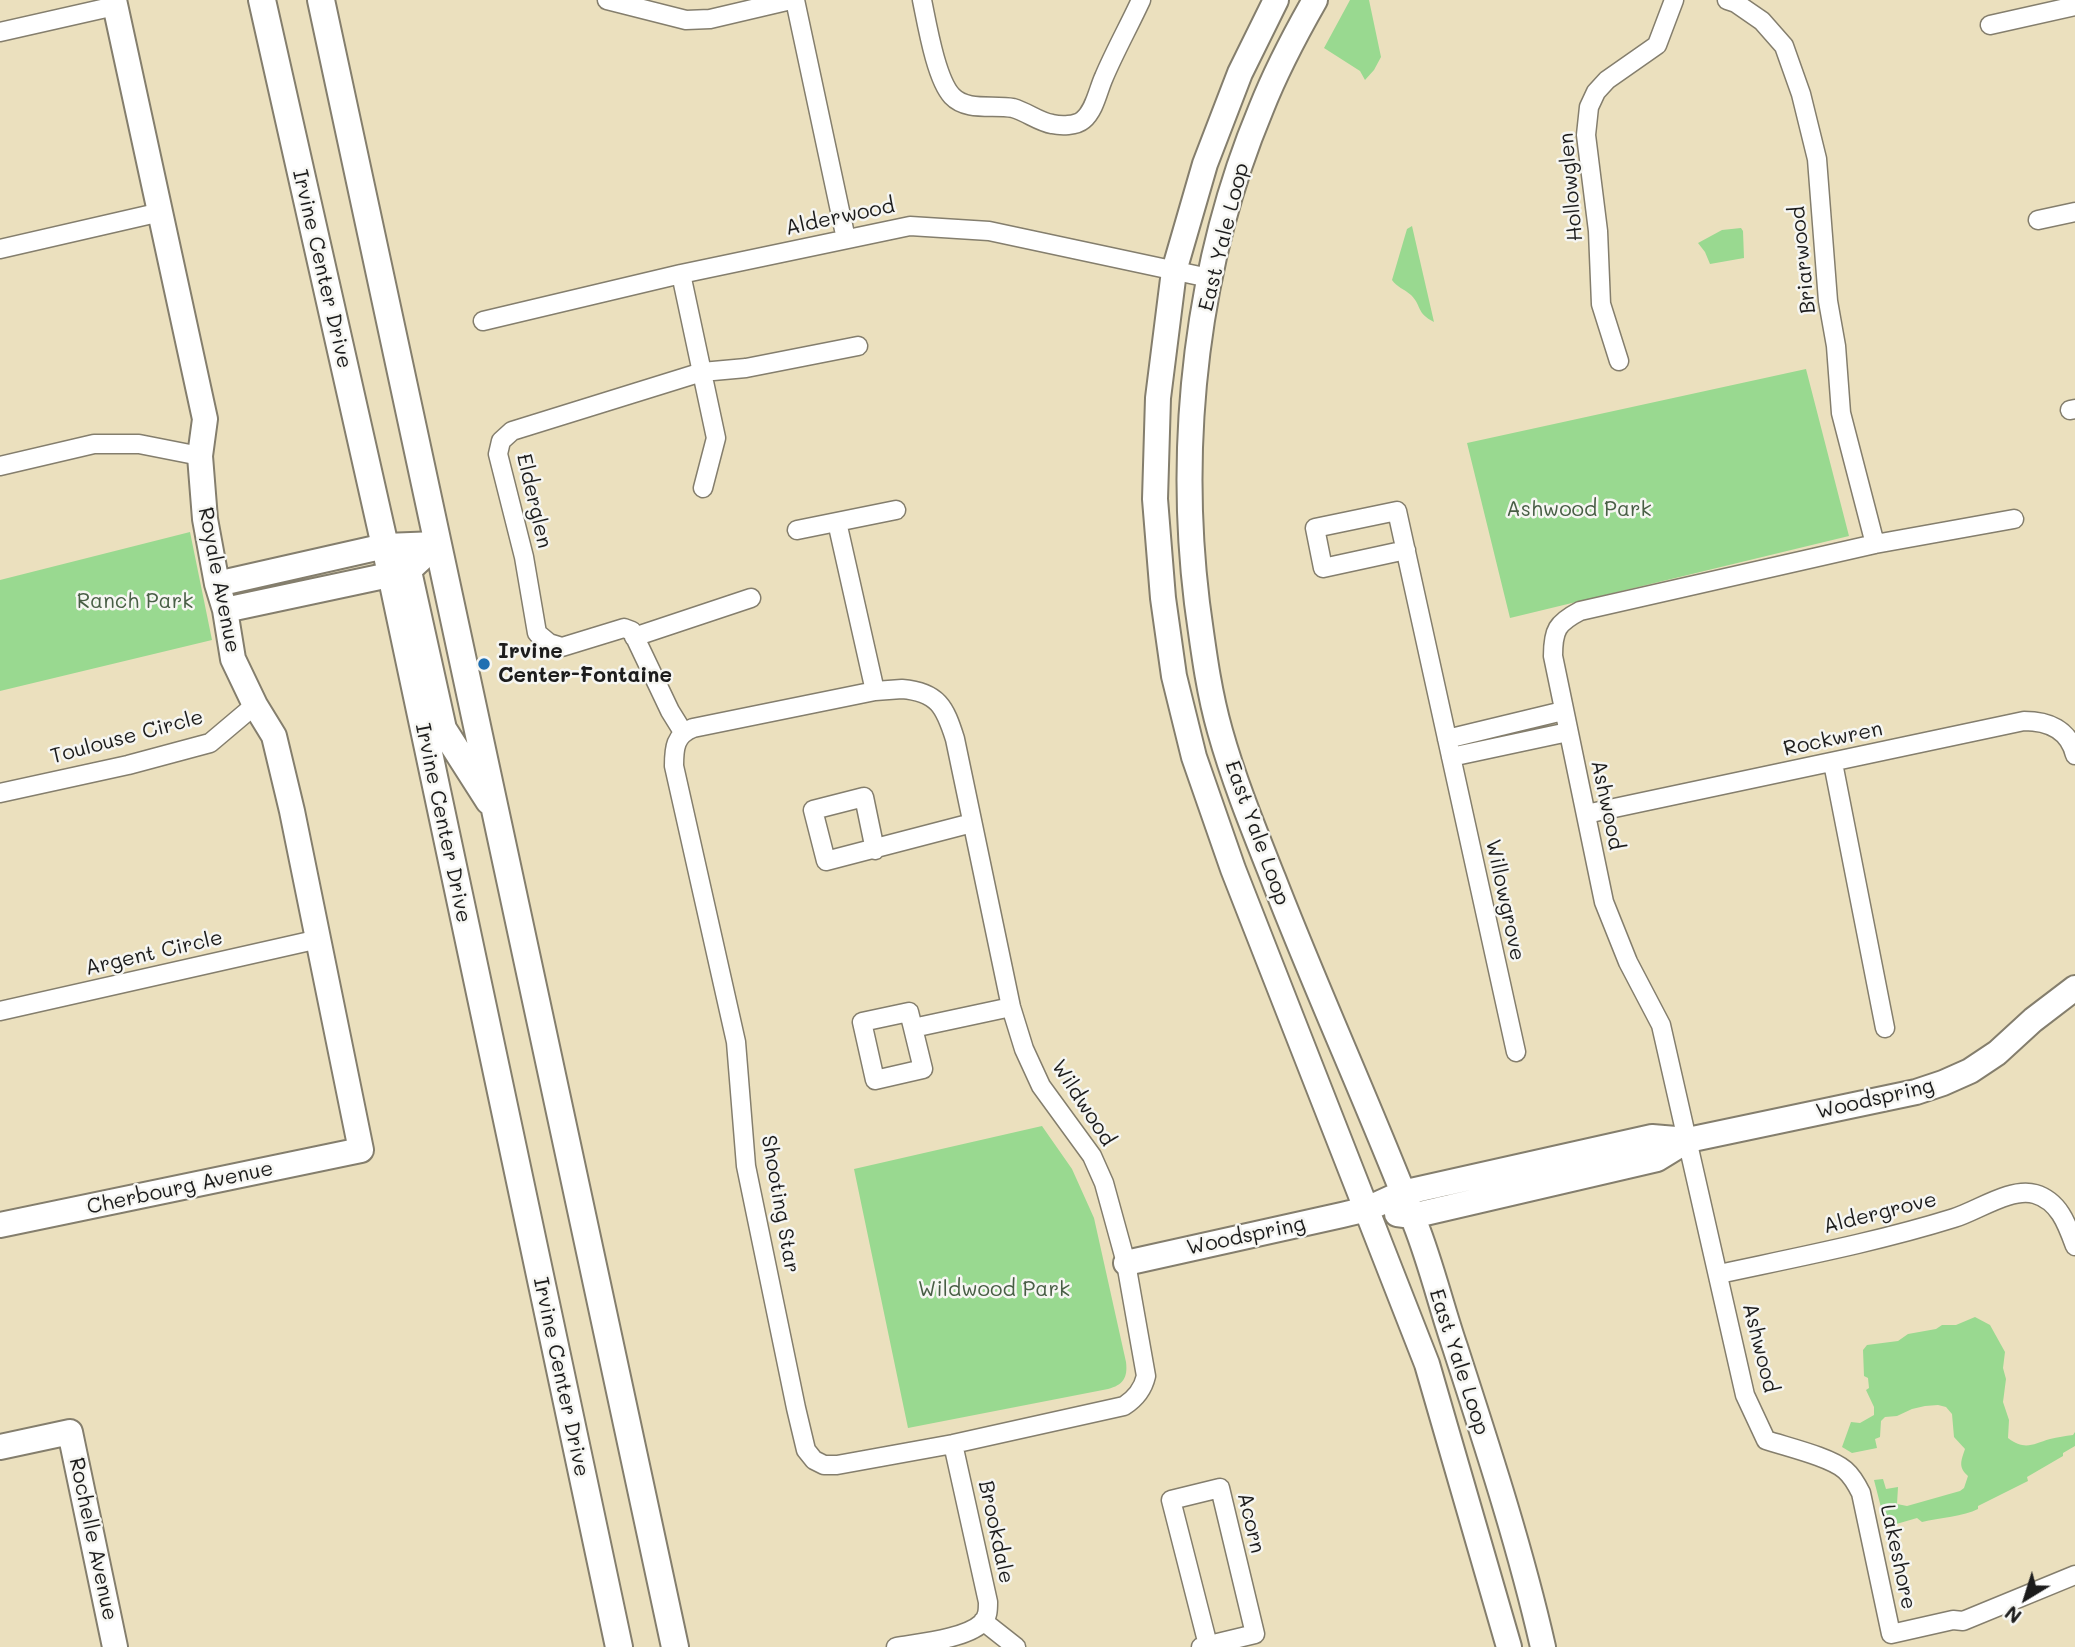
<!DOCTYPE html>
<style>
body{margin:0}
#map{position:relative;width:2075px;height:1647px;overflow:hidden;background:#ebe0be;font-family:Mali,sans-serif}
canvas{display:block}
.north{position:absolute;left:1991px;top:1563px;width:70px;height:70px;-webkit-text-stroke:5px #f6f6f2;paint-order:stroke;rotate:218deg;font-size:19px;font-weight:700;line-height:28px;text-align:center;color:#1c1c1c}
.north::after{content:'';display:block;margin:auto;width:24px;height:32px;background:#1c1c1c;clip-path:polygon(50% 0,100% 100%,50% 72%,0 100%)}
</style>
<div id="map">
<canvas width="2075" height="1647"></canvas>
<div class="north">N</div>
</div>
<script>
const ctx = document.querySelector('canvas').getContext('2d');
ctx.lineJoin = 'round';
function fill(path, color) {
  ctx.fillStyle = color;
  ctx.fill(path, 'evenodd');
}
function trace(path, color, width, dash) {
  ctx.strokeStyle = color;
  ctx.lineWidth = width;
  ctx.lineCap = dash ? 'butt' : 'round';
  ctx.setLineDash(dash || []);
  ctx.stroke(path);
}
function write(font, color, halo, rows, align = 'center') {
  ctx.font = font + ' Mali,sans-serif';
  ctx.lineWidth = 5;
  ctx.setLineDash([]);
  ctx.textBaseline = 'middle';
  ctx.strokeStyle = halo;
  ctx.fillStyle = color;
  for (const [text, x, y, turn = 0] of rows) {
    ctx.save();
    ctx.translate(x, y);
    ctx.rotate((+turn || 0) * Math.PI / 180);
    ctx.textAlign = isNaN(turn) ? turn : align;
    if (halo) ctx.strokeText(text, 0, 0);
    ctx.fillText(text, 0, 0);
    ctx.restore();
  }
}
fill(new Path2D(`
 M1350,0h19l12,57 -7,13 -9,10 -5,-9 -36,-23z
 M1412,226l22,96c-18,-9 -12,-16 -23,-27 -7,-6 -14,-8 -19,-15l15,-51z
 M1741,228l2,3 1,27 -34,6 -5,-12 -7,-9 24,-13z
 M1806,369l43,167 -339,82 -43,-175z
 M190,532l22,108 -212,51v-111z
 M1042,1126l30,43 22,49 32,144c2,16 -3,23 -18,27l-200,39 -54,-259z
 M1975,1317l15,8 15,27 -2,16 3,11 -3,23 6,18 -1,18c17,13 25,6 42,1 8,-2 15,-3 23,-4l2,-3v14l-12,7v3l-36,21 1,4 -50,25v3c-14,7 -39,9 -56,13l-5,-4 -31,9 -12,-47 9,-1 3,10 12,-2 -1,17 10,2 53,-15 4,-3 4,-12c-10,-9 -7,-15 -3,-27l-11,-12 -2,-23 -6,-7 -8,-2 -13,1 -13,3 -15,7 -12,1 -4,4 -1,16 -5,2 2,9 -25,5 -10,-6 9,-25 9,1 14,-8v-8l-8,-17 3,-2 -1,-10 -4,-2 -1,-26 4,-5 31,-4 10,-7 28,-5 6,-4h14z`), '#99d990');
const street = new Path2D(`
 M607,0l79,20 24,-1 81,-19
 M795,0l51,239
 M922,0c5,24 14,79 30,96 15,16 42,8 61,12 14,4 26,14 39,16 9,2 24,2 31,-4 12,-10 15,-30 21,-43 11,-26 25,-51 37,-77
 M1727,0l9,3 26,18 22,25 17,48 16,65 11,142 8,45 5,67 34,131
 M1990,25l85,-19
 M0,32l115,-26
 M2038,220l37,-8
 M0,249l161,-37
 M681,274l35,164 -13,50
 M483,321l198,-47 229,-48 79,5 220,47
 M1619,361l-18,-57 -3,-73 -12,-96 3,-28 7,-15 11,-12 50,-35 17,-45
 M2070,410l5,-1
 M0,466l94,-22h45l61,12
 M2014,519l-139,25 -295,67c-23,12 -27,19 -27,45l51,246 24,60 33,63 84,370 21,45c21,7 64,17 79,30 7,6 12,15 16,23l30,141 62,-14 10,1 112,-46
 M837,522l38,169
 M797,530l99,-20
 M1406,550l-83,18 -8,-40 82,-17 119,541
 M634,637l117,-39
 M902,689c36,3 43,18 53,50l56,268 13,42 17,37 51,70 12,27 22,80 20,113c-3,13 -11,23 -22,30l-171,38 -116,21h-13l-10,-5 -8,-10 -10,-42 -50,-242 -10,-124 -62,-276c0,-18 1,-31 19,-38l182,-37z
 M683,732l-13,-21 -38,-80 -8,-3 -62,19 -13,-4 -12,-10 -13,-76 -26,-103 3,-13 11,-10 190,-59 44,-4 112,-22
 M1447,739l116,-28
 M1451,757l117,-25
 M1833,763l52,265
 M0,793l128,-28 82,-22 45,-38
 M1586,814l438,-93c24,0 45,8 51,34
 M875,850l-11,-53 -51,13 13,51 146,-38
 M0,1011l319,-72
 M913,1028l10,41 -48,11 -13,-58 47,-10 4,16 98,-21
 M1719,1274c79,-17 158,-32 235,-56 23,-7 57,-31 81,-24 24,7 32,30 40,52
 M983,1621l33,26
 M896,1647c23,-4 69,-8 86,-24 6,-6 6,-13 6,-21l-35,-158
 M1201,1647l54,-13 -35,-146 -49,12 37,145`);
const secondary = new Path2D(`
 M1276,0l-36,73 -35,91 -31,107 -16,127 -3,101 8,99 11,78 20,81 39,112 194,495 82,283
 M1315,0c-20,35 -39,71 -54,109 -64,153 -84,330 -64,494 6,43 11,86 23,128 14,50 34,99 53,147 45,116 97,229 142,345 16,40 26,83 40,124 32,99 65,199 88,300
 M217,584l168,-38 52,-2
 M225,610l183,-39 29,-27
 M1397,1214l15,2 245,-57 31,-19
 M0,1225l361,-75 -69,-339 -18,-75 -19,-31 -22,-46 -8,-49 -8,-26 -12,-65 -5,-63 5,-37 -91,-419
 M1126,1263l216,-48 25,-6 35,-16 250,-56 36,3 228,-48 27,-9 27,-12 27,-18 36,-33 42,-32
 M0,1447l70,-15 45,215`);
const primary = new Path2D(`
 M262,0l123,546 234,1101
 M321,0l354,1647
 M392,551l16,20 35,158 46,72`);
trace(street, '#847e6d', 21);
trace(secondary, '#847e6d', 28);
trace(primary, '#847e6d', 30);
trace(street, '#fff', 18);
trace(secondary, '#fff', 24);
trace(primary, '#fff', 26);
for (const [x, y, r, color] of [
 [484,664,7,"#1f6fb2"]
]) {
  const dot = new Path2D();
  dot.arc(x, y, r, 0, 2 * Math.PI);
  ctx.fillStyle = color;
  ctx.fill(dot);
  trace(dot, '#f6f6f2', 2.5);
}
write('21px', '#1c1c1c', '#f6f6f2', [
 ["Hollowglen",1571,187,-95],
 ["Alderwood",840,217,-12],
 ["East Yale Loop",1224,237,-76],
 ["Briarwood",1803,260,-96],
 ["Irvine Center Drive",322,269,77],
 ["Elderglen",534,501,77],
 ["Royale Avenue",219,580,79],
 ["Toulouse Circle",127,737,-15],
 ["Rockwren",1833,739,-12],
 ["Ashwood",1607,805,78],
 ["Irvine Center Drive",443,823,78],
 ["East Yale Loop",1257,833,70],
 ["Willowgrove",1505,900,78],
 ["Argent Circle",154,953,-13],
 ["Woodspring",1875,1099,-13],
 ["Wildwood",1083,1103,57],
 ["Cherbourg Avenue",180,1188,-12],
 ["Shooting Star",780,1204,80],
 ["Aldergrove",1880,1213,-14],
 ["Woodspring",1246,1236,-12],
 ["Ashwood",1760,1348,76],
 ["East Yale Loop",1459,1362,72],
 ["Irvine Center Drive",561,1377,78],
 ["Acorn",1251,1523,77],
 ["Brookdale",996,1532,78],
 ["Rochelle Avenue",93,1539,78],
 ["Lakeshore",1898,1557,78]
]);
write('21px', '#485e45', '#f6f6f2', [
 ["Ashwood Park",1579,510],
 ["Ranch Park",135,602],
 ["Wildwood Park",994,1290]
]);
write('bold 21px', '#1c1c1c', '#f6f6f2', [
 ["Irvine",498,652],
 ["Center-Fontaine",498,676]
], 'left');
</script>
